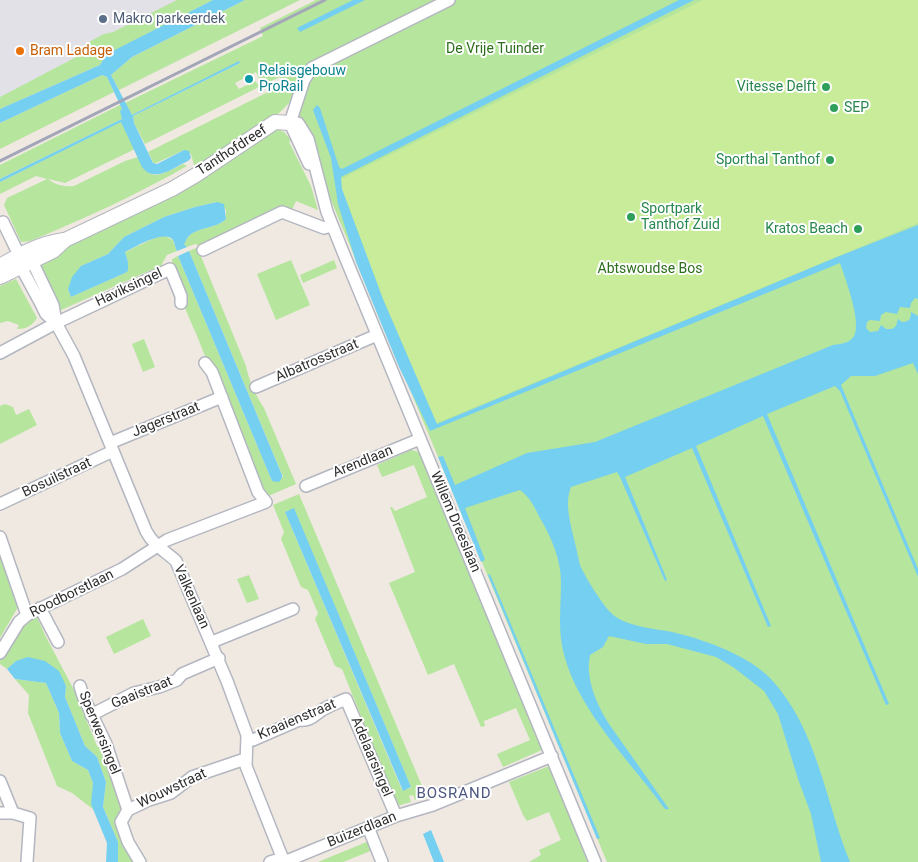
<!DOCTYPE html>
<style>
body{margin:0}
canvas{display:block;background:#efe9e1}
</style>
<canvas width="918" height="862"></canvas>
<script>
const ctx = document.querySelector('canvas').getContext('2d');
ctx.lineJoin = 'round';
function fill(path, color) {
  ctx.fillStyle = color;
  ctx.fill(path, 'evenodd');
}
function trace(path, color, width, dash) {
  ctx.strokeStyle = color;
  ctx.lineWidth = width;
  ctx.lineCap = dash ? 'butt' : 'round';
  ctx.setLineDash(dash || []);
  ctx.stroke(path);
}
function write(font, color, halo, rows, align = 'center') {
  ctx.font = font + ' Roboto,sans-serif';
  ctx.lineWidth = 4;
  ctx.setLineDash([]);
  ctx.textBaseline = 'middle';
  ctx.strokeStyle = halo;
  ctx.fillStyle = color;
  for (const [text, x, y, turn = 0] of rows) {
    ctx.save();
    ctx.translate(x, y);
    ctx.rotate((+turn || 0) * Math.PI / 180);
    ctx.textAlign = isNaN(turn) ? turn : align;
    if (halo) ctx.strokeText(text, 0, 0);
    ctx.fillText(text, 0, 0);
    ctx.restore();
  }
}
fill(new Path2D(`
 M0,0h213l-213,109z`), '#e3e1e8');
fill(new Path2D(`
 M177,0h36l-105,54 -8,11 -100,44v-12l80,-42 5,-11 19,-10 9,-2z
 M245,0h55l-181,90 -8,-15 21,-18z
 M316,0h602v862h-311l-317,-760 -11,11 -84,56 -4,-15 -7,-4 -30,14 -6,-12 134,-67 -2,-8 -18,8 -6,-13 -21,11 4,6 16,-8 4,5 -2,2 -112,56 -11,-21 -1,-7 107,-53 -1,-1 -107,53 -7,-12 138,-67 -3,-8z
 M102,75l5,2 7,15 -114,57v-26z
 M120,105l3,4 -1,10 -122,60v-14z
 M122,121l13,28 -70,34 -17,-4c7,6 17,8 26,7l51,-25 13,-4c11,28 24,17 45,7l4,2c-51,29 -103,53 -157,75l-9,1 -17,-37 3,-7 40,-19 -11,-3 -36,18v-12z
 M279,130l5,2 7,8 -2,2 22,44 7,24 -22,-9 -4,9 -10,-2 -78,39 -9,-3 -8,3 -3,-3c1,-2 2,-5 4,-7 8,-10 28,-8 38,-18v-9l-9,-8 -22,5 -31,10 -40,20 -16,17 -27,12 -13,23 3,8 54,-24 3,-3v-8l-3,-10 34,-16h6l8,4 4,11 -10,4 -5,9 -1,6h-10l-92,41 -18,-40 1,-7 8,-10 223,-123z
 M196,248l2,1 48,117c3,15 10,30 18,42l32,76 -30,13c-24,-55 -49,-110 -71,-166 -8,-18 -24,-53 -23,-72l6,-3 94,225 11,-4 -94,-226z
 M291,260l19,45 -34,15 -19,-46z
 M334,260l3,8 -34,15 -3,-8z
 M16,279l21,39c-5,8 -11,11 -20,11l2,-4 -11,-4 -8,2v-37z
 M144,339l11,28 -12,5 -11,-28z
 M5,404l8,3 3,8 13,-6 8,16 -37,19v-38z
 M411,450l8,2 123,298 -39,17 -6,-13 33,-14 -14,-32 -32,13 1,5 -4,1 -27,-63 -26,11 -39,-92 26,-11 -25,-65h2l3,4 32,-14 -13,-32 -32,12 -5,-12z
 M299,494l128,304 -12,2 -2,-5 -4,1 2,6 -14,4 -55,-137 -7,-3 -20,-47 3,-6 -10,-23 -7,-3 -20,-48 3,-7 -11,-27zM294,509l117,278v1l-9,2 -117,-278z
 M0,546l18,61 -18,31z
 M249,575l10,24 -12,4 -10,-24z
 M36,615l9,20 29,55 23,56 6,4 18,56 -5,16 21,40h-19v-20l-15,-35 3,-25 -9,-25 -12,-11 -20,-49 1,-11 -50,-25 -9,8 -7,-5v-6l18,-32z
 M143,619l8,17 -37,18 -8,-17z
 M15,679l31,4 13,30 1,20 12,28 16,9 5,13 -1,21 2,6 -22,-17 -15,-7 -29,-73 1,-18z
 M549,766l40,96h-60l12,-7 -2,-5 22,-10 -12,-28 -22,9 -4,-6 -14,-33z
 M369,841l4,9 -30,12h-25z`), '#b6e59e');
fill(new Path2D(`
 M703,0h215v223l-484,201 -92,-212 -3,-32z`), '#c9ec9a');
fill(new Path2D(`
 M213,0h32l-113,57 -21,18 21,40 107,-54 1,2 -107,53 1,7 19,40 4,1 27,-14 5,1 2,7 -3,3c-14,6 -33,23 -46,6l-21,-45 -121,60v-3l122,-60 -2,-8 2,-2 -15,-32 -5,-2 -102,48v-14l100,-44 7,-11z
 M353,0h12l-65,32 -3,-4z
 M679,0h15l-353,177 1,12 41,110 54,125 400,-167 81,-32v74l-3,-1 -4,5 -1,5 -10,-1 -3,7 -11,-2 -5,3 -1,6 -10,-1 -3,2 -1,6 4,4 8,-1 3,-6 5,4h6l4,-3 2,-7 4,3c7,0 9,-3 9,-10l7,4v58l-5,-11 -38,13h-24l-10,9 77,184v8l-78,-186 -5,-5 -68,28 122,290 -3,1 -123,-289 -67,30 75,180 -3,1 -76,-179 -67,29 42,103 -2,1 -45,-104 -3,-5 -46,15c-7,17 0,38 4,56 2,7 3,15 5,22 5,12 22,39 31,48 16,15 45,15 65,20 30,7 73,23 95,46 47,51 54,122 79,183h-29l-10,-48 -13,-35 -20,-65 -14,-23 -31,-24 -17,-10 -49,-13h-21l-37,-8 -6,11 -13,8c-5,24 7,50 19,69l60,85h-4c-34,-47 -84,-95 -100,-151 -8,-25 -4,-50 -4,-76 0,-23 -10,-45 -21,-64 -5,-10 -10,-21 -20,-28l-55,18 20,52 -4,2 -43,-105 5,-1 12,29 72,-32 68,-11 238,-97c8,-1 17,-2 21,-9 8,-14 -9,-58 -14,-73l-410,168 -31,-64 -43,-105 -18,-58 -7,-46 -18,-48 4,-5 3,3 19,59 3,2z
 M217,202l7,2 2,15c-10,10 -30,8 -38,18 -2,2 -2,5 -4,7l3,3 -10,4c-2,-3 -2,-8 -4,-11 -9,-11 -39,8 -48,12l3,10v9l-3,2 -54,24 -3,-8 4,-12 9,-11 27,-12 16,-17 40,-20 31,-10z
 M189,251l93,224v3l-3,4 -7,-1 -94,-225z
 M294,508l117,279 -8,4 -118,-279z
 M490,574l110,264 -3,1 -109,-264z
 M28,657l17,4 14,10 7,15 -1,11 20,49 12,11 9,25 -3,25 15,35v20h-12l1,-19 -16,-39 2,-21 -5,-13 -16,-9 -12,-28 -1,-20 -13,-30 -31,-4 -8,-10 9,-8z
 M431,830l13,32h-10l-11,-28z`), '#75cff0');
const minor = new Path2D(`
 M290,123h8l10,16 19,73 16,40 252,610
 M290,123l14,-43 8,-12 137,-68
 M290,123l19,41
 M3,222l16,33 2,12 20,37 5,10 10,9
 M203,250l79,-38 42,16 8,-2
 M26,258l6,3 21,44 3,18 18,33 72,175c7,14 19,20 30,30l51,120 20,54 -1,31 38,96
 M0,353l56,-30 114,-54 11,27v7
 M256,387l121,-52
 M110,443l112,-46
 M306,486l114,-47
 M0,504l113,-53
 M0,537l27,78
 M40,608l18,34
 M212,642l81,-33
 M0,653l19,-31 8,-7 95,-46 45,-29 99,-38 -8,-10 -46,-120 -7,-9
 M80,686l3,10 23,48 22,66 -7,12 7,20 12,20
 M91,715l43,-22 25,-6 18,-7 5,-6 37,-16
 M247,740h6l46,-20c12,2 17,-7 25,-11 7,-4 15,-7 22,-10l50,117
 M0,781l13,32 17,5 -3,44
 M128,810l21,-10 22,-7 21,-16 53,-18
 M0,813h13
 M368,827l14,35
 M270,862l13,-4
 M284,862l112,-46 37,-11 119,-49`);
const tertiary = new Path2D(`
 M0,266c20,-12 41,-23 64,-26
 M0,277l53,-26 12,-11 107,-51 24,-14 79,-53 15,1`);
trace(minor, '#b4b7c1', 14);
trace(tertiary, '#b4b7c1', 16);
trace(minor, '#fff', 11);
trace(tertiary, '#fff', 14);
trace(new Path2D(`
 M0,161l325,-161`), '#a3a6b8', 3);
for (const [x, y, r, color] of [
 [103,19,5,"#5c6f8a"],
 [20,51,5,"#e8710a"],
 [249,79,5,"#0f9aa8"],
 [826,87,5,"#2e9e5b"],
 [834,108,5,"#2e9e5b"],
 [830,160,5,"#2e9e5b"],
 [631,217,5,"#2e9e5b"],
 [858,229,5,"#2e9e5b"]
]) {
  const dot = new Path2D();
  dot.arc(x, y, r, 0, 2 * Math.PI);
  ctx.fillStyle = color;
  ctx.fill(dot);
  trace(dot, '#fff', 2);
}
write('14px', '#4e5e75', '#fff', [
 ["Makro parkeerdek",113,19]
], 'left');
write('14px', '#2c6e1b', '#fff', [
 ["De Vrije Tuinder",495,49],
 ["Abtswoudse Bos",650,269]
]);
write('14px', '#c56008', '#fff', [
 ["Bram Ladage",30,51]
], 'left');
write('14px', '#0d838f', '#fff', [
 ["Relaisgebouw",259,71],
 ["ProRail",259,87]
], 'left');
write('14px', '#27864d', '#fff', [
 ["Vitesse Delft",816,87],
 ["SEP",844,108,"left"],
 ["Sporthal Tanthof",820,160],
 ["Sportpark",641,209,"left"],
 ["Tanthof Zuid",641,225,"left"],
 ["Kratos Beach",848,229]
], 'right');
write('14px', '#2e2e2e', '#fff', [
 ["Tanthofdreef",232,151,-33],
 ["Haviksingel",129,288,-25],
 ["Albatrosstraat",317,361,-23],
 ["Jagerstraat",166,420,-22],
 ["Arendlaan",363,462,-22],
 ["Bosuilstraat",57,478,-25],
 ["Willem Dreeslaan",455,522,67],
 ["Roodborstlaan",72,594,-26],
 ["Valkenlaan",191,597,66],
 ["Gaaistraat",142,693,-22],
 ["Kraaienstraat",297,720,-23],
 ["Sperwersingel",99,733,68],
 ["Adelaarsingel",371,757,67],
 ["Wouwstraat",172,789,-25],
 ["Buizerdlaan",362,830,-22]
]);
ctx.letterSpacing = '1px';
write('15px', '#4d5680', '#fff', [
 ["BOSRAND",454,794]
]);
ctx.letterSpacing = '0px';
</script>
